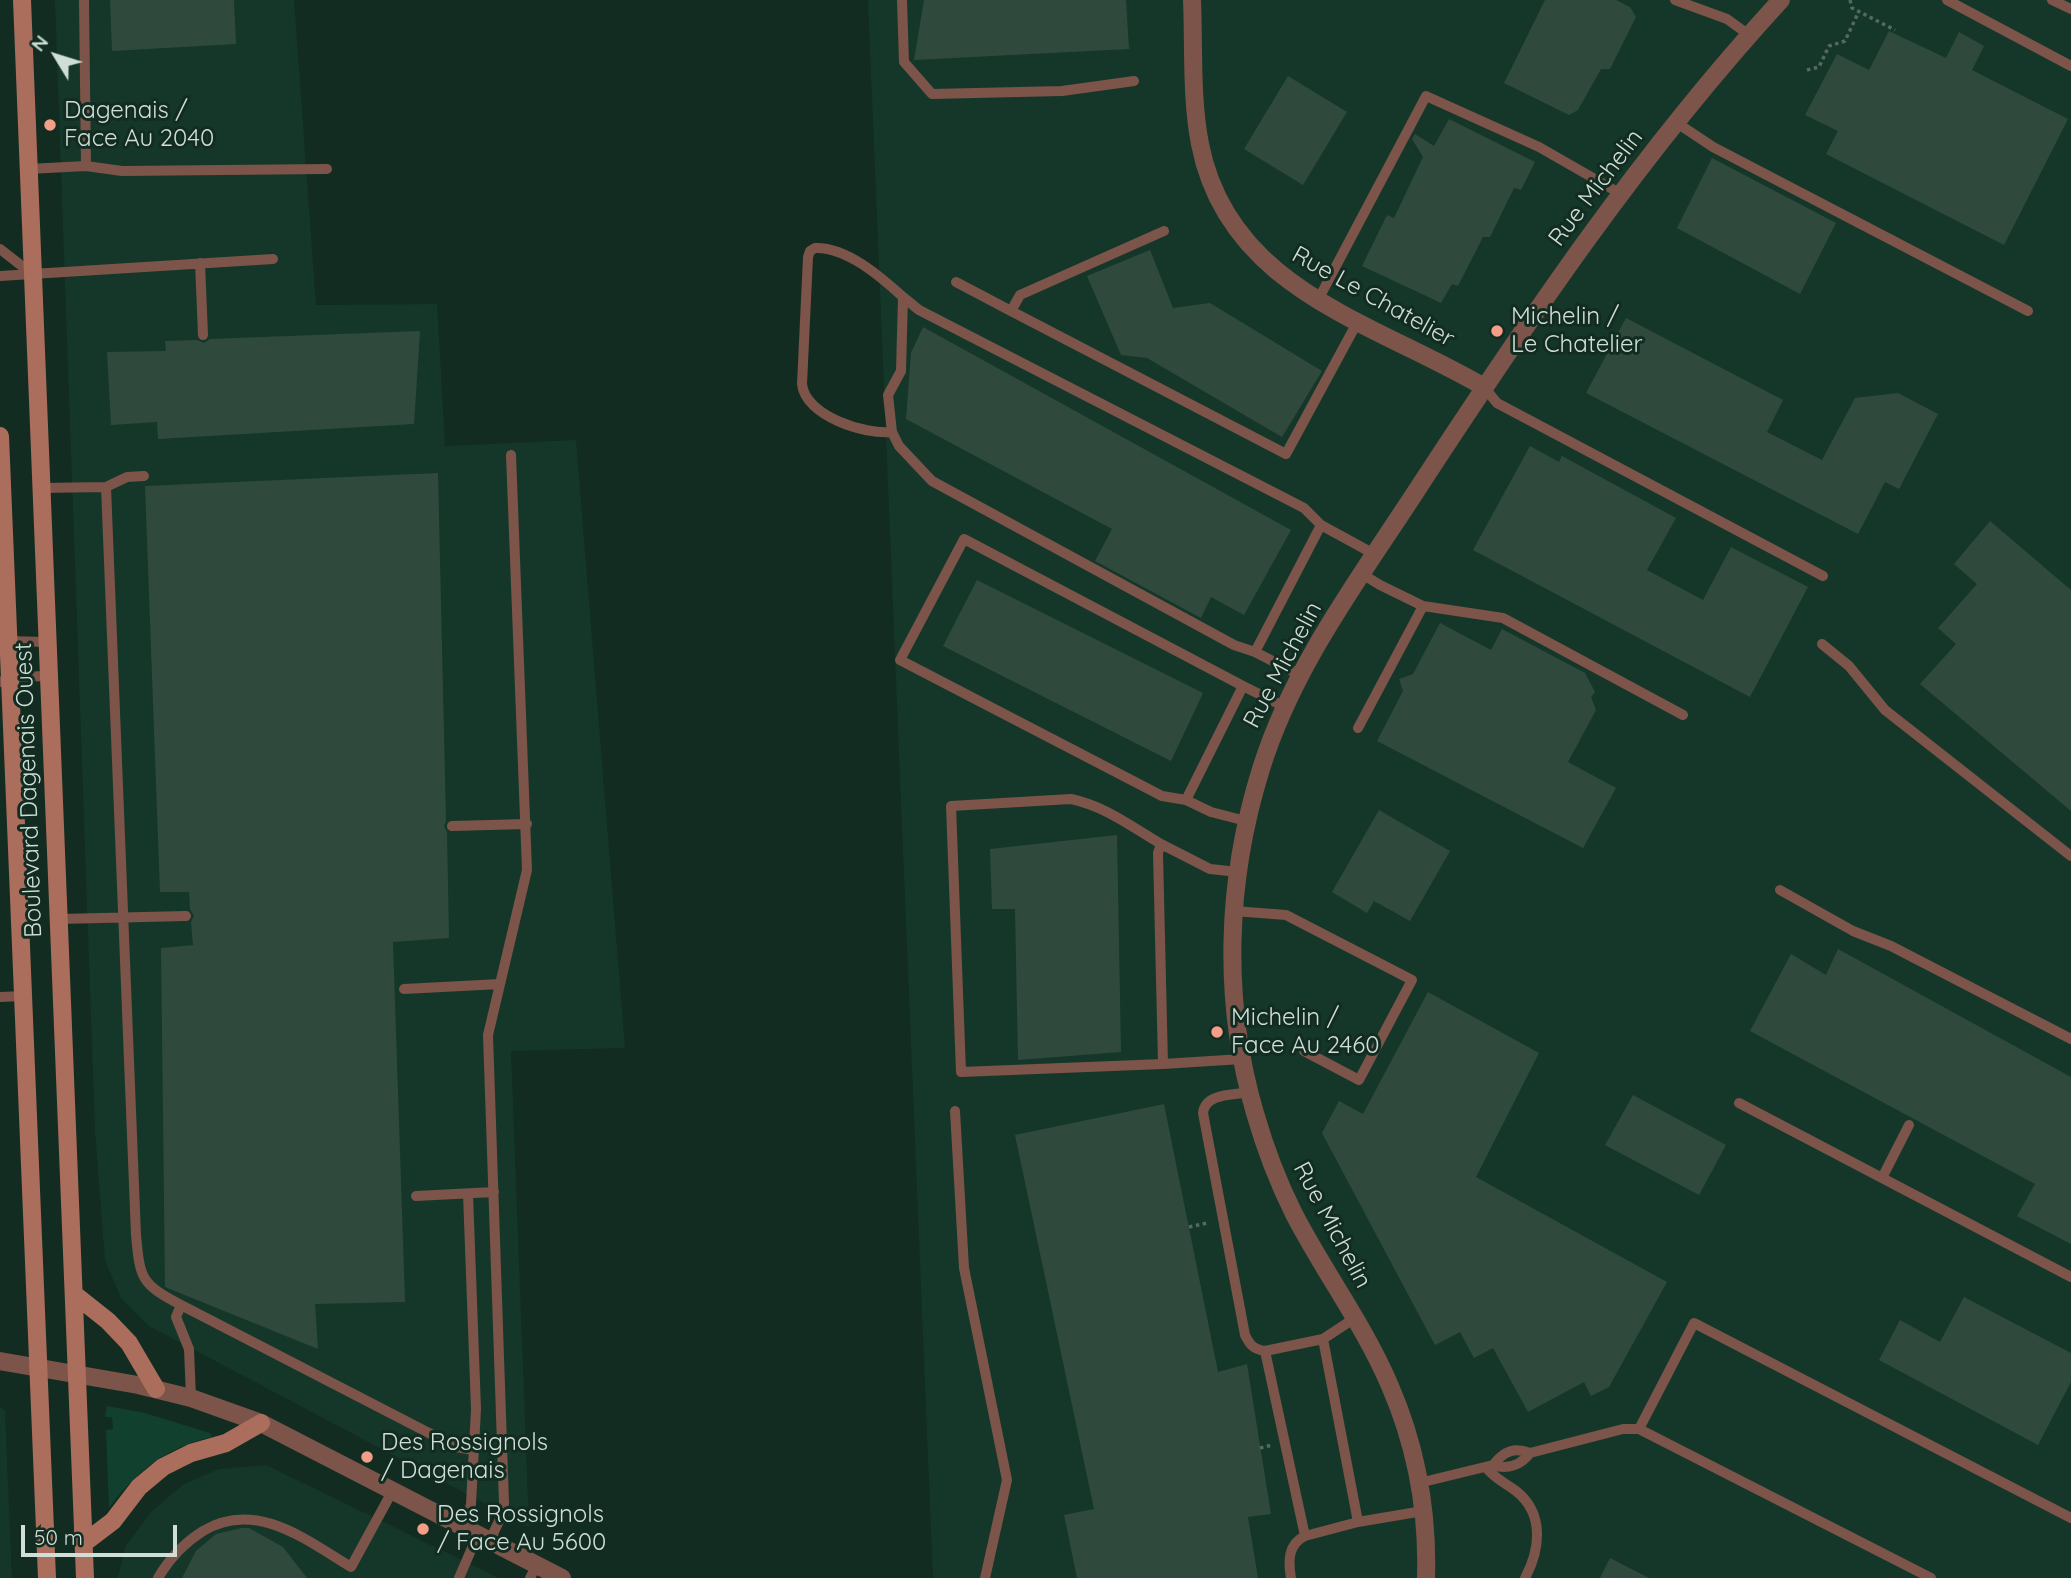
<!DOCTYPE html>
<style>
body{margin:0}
#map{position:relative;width:2071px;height:1578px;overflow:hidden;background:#122c21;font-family:Quicksand,sans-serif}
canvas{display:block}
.north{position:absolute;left:21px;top:21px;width:70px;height:70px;-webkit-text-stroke:5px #122c21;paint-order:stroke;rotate:308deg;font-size:19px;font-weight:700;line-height:28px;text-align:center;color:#cfded7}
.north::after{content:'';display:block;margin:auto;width:24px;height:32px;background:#cfded7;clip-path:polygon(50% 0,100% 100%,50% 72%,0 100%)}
.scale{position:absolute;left:21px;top:1525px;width:156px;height:32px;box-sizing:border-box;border:4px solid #cfded7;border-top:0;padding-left:9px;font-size:21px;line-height:24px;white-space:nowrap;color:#cfded7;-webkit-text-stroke:5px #122c21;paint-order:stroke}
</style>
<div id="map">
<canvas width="2071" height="1578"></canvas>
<div class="north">N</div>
<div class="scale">50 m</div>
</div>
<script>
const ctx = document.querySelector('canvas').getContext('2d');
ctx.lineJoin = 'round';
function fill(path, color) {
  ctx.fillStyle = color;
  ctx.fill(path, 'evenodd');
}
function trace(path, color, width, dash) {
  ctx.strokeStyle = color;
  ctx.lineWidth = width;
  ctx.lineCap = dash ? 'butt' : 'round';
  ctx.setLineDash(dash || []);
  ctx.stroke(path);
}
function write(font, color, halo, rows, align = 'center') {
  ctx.font = font + ' Quicksand,sans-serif';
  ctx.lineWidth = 6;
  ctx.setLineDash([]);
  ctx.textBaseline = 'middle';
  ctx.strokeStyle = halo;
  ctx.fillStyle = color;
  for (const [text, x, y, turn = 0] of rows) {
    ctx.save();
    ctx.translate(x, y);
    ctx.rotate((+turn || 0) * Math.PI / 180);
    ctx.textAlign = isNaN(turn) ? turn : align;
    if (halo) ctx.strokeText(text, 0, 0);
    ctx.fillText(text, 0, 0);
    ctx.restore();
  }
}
fill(new Path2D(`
 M55,0h239l22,305 121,-1 8,142 131,-6 49,608 -114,3 18,476 -380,-201 -28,-28 -16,-37 -10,-131z
 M868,0h1203v1578h-1138z
 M0,1407l5,4 7,167h-12z
 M266,1465l233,113h-381l7,-31 27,-36 32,-27 35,-15z`), '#14372a');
fill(new Path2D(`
 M107,1406l38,7 65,20 2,4c-45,10 -76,34 -103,71l-3,-78 7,-1 -1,-12h-7z`), '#12402e');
fill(new Path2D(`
 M110,0h124l2,44 -124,7z
 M924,0h202l3,49 -215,11z
 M1545,0h71l14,7 6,10 -26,52h-9l-23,41 -9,5 -65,-32z
 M1889,31l57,27 13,-26 25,14 -12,24 96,49 -64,126 -178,-91 12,-23 -33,-16 32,-61 32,16z
 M1288,76l59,36 -44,73 -59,-36z
 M1449,119l86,43 -14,28 -7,-2 -24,49h-7l-25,49 -6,-2 -11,19 -79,-37 25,-51 7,3 29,-61 -11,-18 3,-5 19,12z
 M1712,158l124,65 -36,71 -123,-66z
 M1150,250l23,58 37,-5 112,68 -40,66 -135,-79 -26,-3 -34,-79z
 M1626,318l157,82 -16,32 55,28 33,-62 43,-5 40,21 -39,75 -14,-7 -27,52 -272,-141z
 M923,327l368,203 -47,85 -33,-18 -10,21 -106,-57 17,-32 -206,-110 5,-66z
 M420,331l-6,93 -256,15 -1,-17 -46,3 -4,-73 59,-1 -1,-10 32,-1 7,3 6,-4z
 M1530,446l29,16 3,-6 114,62 -29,52 56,30 28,-53 77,40 -58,110 -277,-147z
 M438,473l8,348 -2,5 3,6 2,106 -56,4 12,360 -90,2 3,45 -153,-62 -4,-339 32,-3 -2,-23 3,-6 -4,-7 -1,-17h-29l-15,-406z
 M1990,521l81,69v221l-151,-127 36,-40 -18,-16 39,-44 -23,-20z
 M977,580l226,113 -32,68 -228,-115z
 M1440,623l51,27 11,-21 83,44 10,19 -4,5 5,13 -28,52 48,26 -33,60 -206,-107 26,-50 -4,-12 14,-5z
 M1379,810l71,41 -40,70 -36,-20 -7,12 -35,-21z
 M1117,835l4,217 -103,8 -3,-151h-23l-2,-60z
 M1838,949l233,128v167l-54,-28 18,-32 -285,-153 41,-77 35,21z
 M1428,992l111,61 -63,124 191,105 -58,105 -18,9 -7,-14 -56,30 -35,-64 -19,10 -14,-26 -25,13 -113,-212 17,-32 24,13z
 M1633,1095l93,50 -27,50 -94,-50z
 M1164,1104l54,268 29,-8 24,150 -23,3 10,61h-181l-13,-63 30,-6 -79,-374z
 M1964,1297l107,56v29l-33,63 -159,-85 21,-40 40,22z
 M241,1528h8l34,19 24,31h-125l14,-27 20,-17z
 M1610,1558l39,20h-49z`), '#2f4a3d');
trace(new Path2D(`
 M1850,0l2,8 43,22
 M1807,70l12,-3 10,-21 16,-5 14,-30
 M1189,1227l18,-4
 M1260,1448l12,-3`), '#546a61', 3.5, [3.5, 3.5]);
trace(new Path2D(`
 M902,0l2,62 28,32 130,-3 72,-10
 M1675,0l52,19 22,16
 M1947,0l124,66
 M2052,0l19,9
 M1677,123l36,24 315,164
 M86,166l36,5 205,-2
 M28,169l58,-3 -2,-166
 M1164,231l-144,64 -9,16 275,143 72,-133
 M0,249l32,25
 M200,263l3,72
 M0,276l273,-17
 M956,282l55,29
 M903,297l16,13 385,198 17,17
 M1318,300l108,-204 113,51 82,47
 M1484,387l13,16 326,173
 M892,432c-27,3 -87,-16 -90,-48l6,-127 2,-6 5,-3c32,-1 66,29 88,49l-2,74 -13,24 4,37 7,14 33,35 302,164 21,7
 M106,487l21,-10 17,-1
 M41,488l65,-1 30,748c4,44 5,49 45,70l275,142 17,3
 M1423,606l80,12 180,97
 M6,641l42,1
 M1822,644l27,22 36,44 186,146
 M1300,675l-45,-23 66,-127 53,29
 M0,682l11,-5 38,-1
 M1358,728l65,-122 -43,-21 -18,-11
 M1186,800l-24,-4 -262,-136 64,-121 279,147
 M1246,821l-35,-9 -25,-12 57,-114 42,21
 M452,826l75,-2
 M1161,844c-29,-17 -56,-38 -90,-45l-120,7 10,266 202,-8
 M1238,872l-28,-3 -49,-25 -3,9 5,211 79,-5
 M1780,890l73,41 38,15 180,93
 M1234,911l52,4 126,65 -53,100 -55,-29
 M59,919l127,-3
 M404,989l96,-5
 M0,997l23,-1
 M1250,1092c-16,3 -45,1 -47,21l42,222c5,10 8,14 20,16
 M1739,1103l332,174
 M955,1111l9,157 43,212 -22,98
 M1882,1178l27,-53
 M416,1196l78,-4
 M181,1305l-5,12 13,32 2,49
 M1355,1318l-32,21 35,183 65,-11
 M1323,1339l-58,12 40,185 53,-14
 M1639,1429l55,-106 377,195
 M1493,1465c11,-14 21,-18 37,-12l93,-24h16l292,149
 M1486,1467c7,11 20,16 30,24 29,23 24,59 9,87
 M1419,1483l74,-18c15,5 28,0 37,-12
 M465,1527l6,-23 5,-95 -8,-215
 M490,1540l10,-21 4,-16 -16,-468 39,-165 -16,-415
 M158,1578c11,-19 26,-35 45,-47 53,-32 103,9 148,36l42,-77
 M459,1578l19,-44
 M530,1578l7,-13
 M1291,1578c-3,-17 -3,-34 14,-42`), '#7c5449', 10);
trace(new Path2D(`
 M1192,0c2,47 -1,98 8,144 28,145 173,178 284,243
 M1426,1578c2,-66 -10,-132 -36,-192 -26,-61 -66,-114 -96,-172 -16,-32 -29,-66 -39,-101 -33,-112 -29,-232 6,-344 31,-100 95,-186 152,-273 112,-172 228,-344 368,-496`), '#7c5449', 18);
trace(new Path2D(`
 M0,1361l138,24 53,13 70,25 301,155`), '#7c5449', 18);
trace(new Path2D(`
 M22,0l63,1578
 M0,436l47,1142
 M74,1294l34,27 21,22 27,46
 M84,1543l29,-22 26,-34 24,-20 28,-14 35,-10 35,-20`), '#ab6d5c', 18);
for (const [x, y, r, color] of [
 [50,125,7,"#f49e87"],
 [1497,331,7,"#f49e87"],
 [1217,1032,7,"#f49e87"],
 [367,1457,7,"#f49e87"],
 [423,1529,7,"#f49e87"]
]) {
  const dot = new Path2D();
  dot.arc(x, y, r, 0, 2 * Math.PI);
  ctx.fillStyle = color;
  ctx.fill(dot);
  trace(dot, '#122c21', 2.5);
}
write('24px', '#cfded7', '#122c21', [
 ["Dagenais /",64,111],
 ["Face Au 2040",64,139],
 ["Michelin /",1511,317],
 ["Le Chatelier",1511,345],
 ["Michelin /",1231,1018],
 ["Face Au 2460",1231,1046],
 ["Des Rossignols",381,1443],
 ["/ Dagenais",381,1471],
 ["Des Rossignols",437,1515],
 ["/ Face Au 5600",437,1543]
], 'left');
write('24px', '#cfded7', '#122c21', [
 ["Rue Michelin",1596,188,-53],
 ["Rue Le Chatelier",1373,297,29],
 ["Rue Michelin",1283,665,-62],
 ["Boulevard Dagenais Ouest",29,790,-92],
 ["Rue Michelin",1332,1225,62]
]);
</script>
